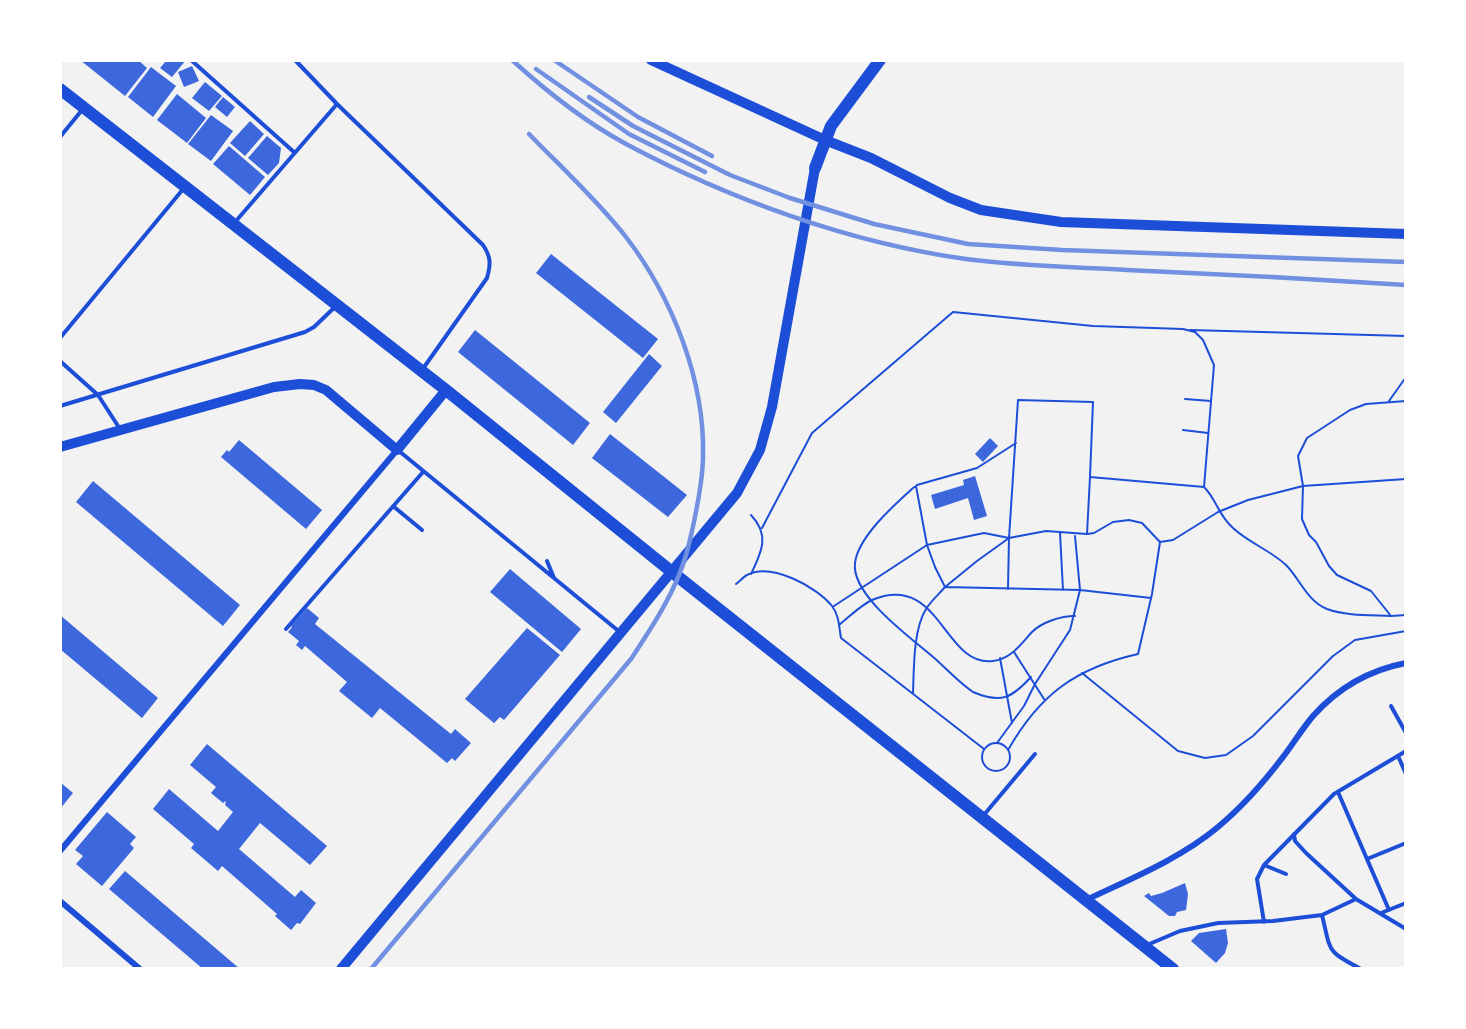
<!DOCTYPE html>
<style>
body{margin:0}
#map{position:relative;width:1466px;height:1029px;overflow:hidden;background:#f2f2f2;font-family:"DejaVu Sans",sans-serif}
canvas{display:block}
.frame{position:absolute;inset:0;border:62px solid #fff;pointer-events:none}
</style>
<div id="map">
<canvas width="1466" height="1029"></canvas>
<div class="frame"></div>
</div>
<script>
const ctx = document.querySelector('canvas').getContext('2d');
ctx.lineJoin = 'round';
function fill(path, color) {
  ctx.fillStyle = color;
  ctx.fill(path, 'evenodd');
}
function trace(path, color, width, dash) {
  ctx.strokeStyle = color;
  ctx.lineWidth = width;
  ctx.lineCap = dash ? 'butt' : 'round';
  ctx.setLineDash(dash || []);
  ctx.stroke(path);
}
fill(new Path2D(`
 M80,60h58l9,8 -22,28z
 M167,60h19l-14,17 -12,-9z
 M192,66l7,15 -15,6 -6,-15z
 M151,67l25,19 -23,31 -25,-20z
 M205,82l17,14 -13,15 -17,-13z
 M177,94l29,24 -19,25 -30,-23z
 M223,97l12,10 -8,10 -12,-10z
 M211,115l22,16 -22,30 -23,-17z
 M250,121l14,13 -19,22 -15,-13z
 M267,136l14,12 -2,15 -11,12 -20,-17z
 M229,146l36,31 -15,18 -37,-31z
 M551,254l107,85 -15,19 -107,-85z
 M475,330l115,93 -17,22 -115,-93z
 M649,354l13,12 -46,57 -13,-11z
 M610,434l77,61 -19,22 -76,-59z
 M990,438l8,8 -15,16 -8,-8z
 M239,440l83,70 -16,19 -85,-72 6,-7 2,2z
 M975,476l12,40 -13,4 -6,-22 -33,11 -4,-14 33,-10 -1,-5z
 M93,481l147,124 -17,21 -147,-124z
 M510,569l71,60 -19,23 -72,-60z
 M307,608l12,10 -4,6 136,110 4,-5 16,14 -16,18 -3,-3 -5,5 -67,-55 -8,10 -33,-27 8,-9 -42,-36 -3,4 -6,-5 3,-4 -11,-9 4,-5 -1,-1z
 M60,615l98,83 -16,20 -82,-69z
 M527,628l33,27 -56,65 -4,-3 -6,6 -29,-24z
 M207,744l120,102 -17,19 -50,-42 -21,26 56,48 6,-7 15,13 -16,21 -3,-1 -6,7 -16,-14 2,-2 -55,-48 -4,5 -27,-23 3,-4 -41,-35 16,-20 49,42 15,-19 -8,-7 1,-4 -3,2 -12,-10 5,-6 -26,-22z
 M60,782l13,11 -13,16z
 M107,812l29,25 -6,7 4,4 -32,38 -26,-22 7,-8 -8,-6z
 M125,871l115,98h-37l-94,-80z
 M1185,883l3,11 -2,16 -9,2 -2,4h-6l-25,-20 5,-3 2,3 11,-3z
 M1226,929l2,14 -3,10 -9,10 -25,-22 8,-8z`), '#3d67dc');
trace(new Path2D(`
 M1190,330l216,6
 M1185,399l26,2
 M1389,401l17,-24
 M1406,401l-40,3 -16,6 -43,28 -9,18 5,30 -1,33 7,16 7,7 13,24 8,9 34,16 20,25 15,-1
 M1183,430l25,3
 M917,485l60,-17 39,-25
 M751,515c19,20 11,36 0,59
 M762,528l50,-95 141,-121 140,14 90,3 12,3 8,8 11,25 -10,122
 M1060,533l3,57
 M1087,534l3,-57
 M1009,538l9,-138 75,2 -3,75 114,10c13,13 14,28 29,41 16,15 37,22 53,37 14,14 21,36 41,44 19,7 44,6 64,7
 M736,584c3,-2 7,-7 11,-9 24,-13 70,12 85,31 7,9 7,21 9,32l143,111
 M945,587l135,3 71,8
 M945,587l32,-26 32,-23 -1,51
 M834,606l93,-61 8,22 10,20c-6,7 -14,14 -19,22 -13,21 -12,60 -13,84
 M839,625c10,-8 22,-20 33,-25 68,-29 72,68 121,61 18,-2 28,-17 39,-29 10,-10 29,-16 43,-16
 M1014,652l30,47
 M1000,658l12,65
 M1082,673l96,78 27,7 21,-3 27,-19 80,-80 22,-16 51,-9
 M1031,677c-19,21 -30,27 -58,15 -15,-10 -27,-24 -41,-36 -22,-19 -81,-61 -77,-93 3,-26 39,-58 58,-75l3,-2 11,59 57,-12 25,5 37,-7 41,3 7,-1 19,-11 16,-2 13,3 18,19 13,-2 45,-28 30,-12 55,-14 103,-7
 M982 757a14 14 0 1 1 28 0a14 14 0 1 1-28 0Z
 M997,743l27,-37 11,-22 35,-54 10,-40 -5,-54
 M1008,750c32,-56 68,-82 130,-96l14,-60 8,-52`), '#1d4ed8', 2);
trace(new Path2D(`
 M191,60l104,93
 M295,60l42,44 146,141c8,12 8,19 4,33l-65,92
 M60,137l22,-27
 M236,221l101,-117
 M60,338l124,-150
 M60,361l38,34 22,34
 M60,406l245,-74 9,-5 22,-21
 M399,451l222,182
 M393,506l29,24
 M547,561l7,17
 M286,629l137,-157
 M1391,706l15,27
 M1398,756l8,18
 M1338,792l51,118
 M983,816l52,-62
 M1294,834l1,7 11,12 50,46 50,30
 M1367,859l39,-16
 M1264,865l22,9
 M1381,913l25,-10
 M1322,915c9,37 4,36 39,54
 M1264,922l-7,-43 7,-14 70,-71 72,-43
 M1147,945l33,-14 38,-8 55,-2 49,-6 34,-16`), '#1d4ed8', 4);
trace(new Path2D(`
 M60,851l337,-401
 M1086,900c44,-21 94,-41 132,-73 24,-20 46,-45 65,-70 10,-13 19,-28 30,-41 25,-28 56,-46 93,-53
 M60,901l80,68`), '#1d4ed8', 6);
trace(new Path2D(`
 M651,60l174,80 46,18 79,40 31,12 80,12 345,12
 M60,447l214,-60 26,-3 14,1 12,5 71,60 49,-60
 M341,969l396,-476 23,-43 12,-43 43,-239`), '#1d4ed8', 10);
trace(new Path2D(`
 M60,89l386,301 226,182 501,397
 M815,168l16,-42 49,-66`), '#1d4ed8', 12);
trace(new Path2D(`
 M512,60c33,30 75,63 114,84 103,55 224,99 340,115 53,7 107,8 161,11 93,4 186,9 279,15
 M554,60l84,57 74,39
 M536,69l93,65 76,38
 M589,97l44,29 97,49 60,23 84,26 94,20 94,6 344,12
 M371,969l260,-310c21,-32 44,-66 55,-104 7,-25 17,-73 17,-99 2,-76 -31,-159 -77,-219 -29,-37 -65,-70 -97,-103`), '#7290e2', 4.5);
</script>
